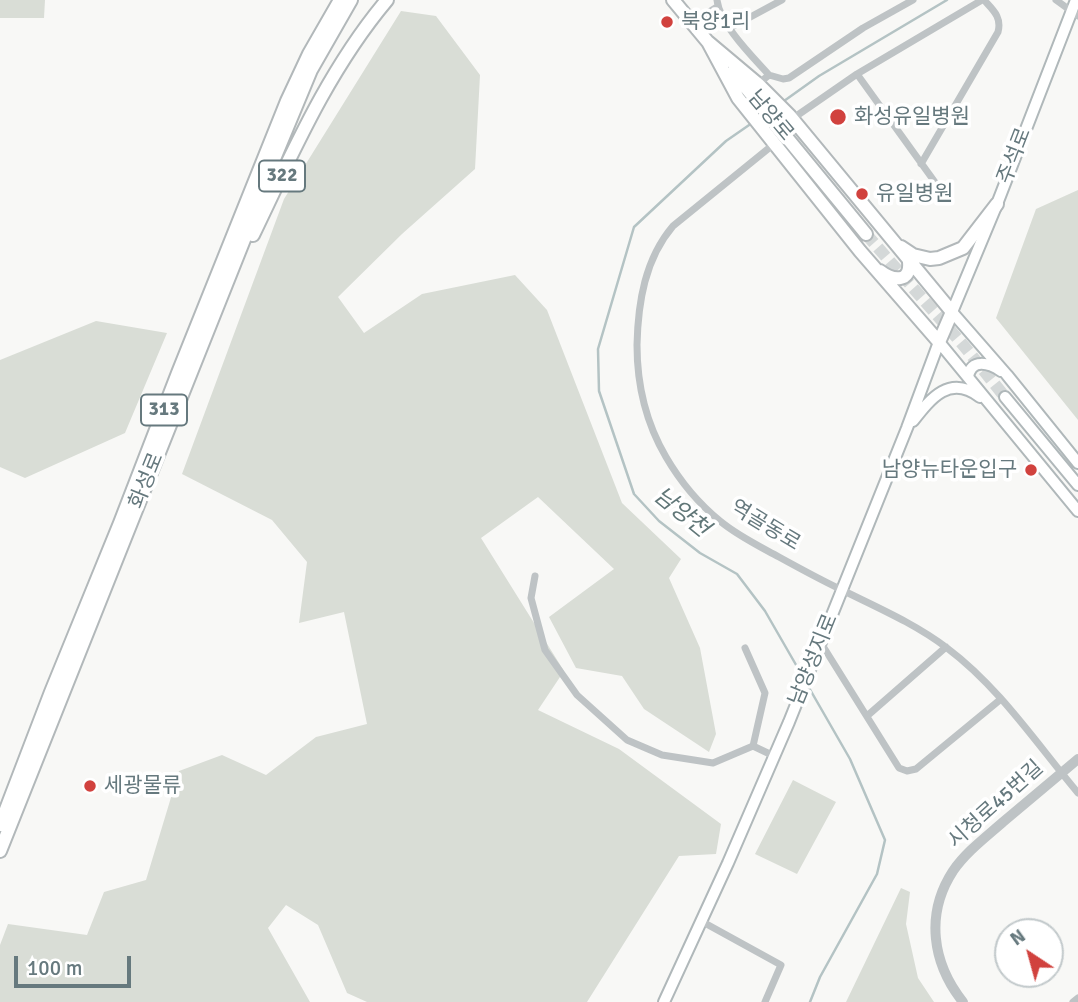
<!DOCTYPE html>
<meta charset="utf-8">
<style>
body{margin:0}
#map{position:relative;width:1078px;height:1002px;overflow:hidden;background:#f8f8f6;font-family:Signika,sans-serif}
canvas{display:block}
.north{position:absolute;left:994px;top:918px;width:70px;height:70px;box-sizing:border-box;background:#fff;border:2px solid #c2c9cb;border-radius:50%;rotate:324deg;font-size:19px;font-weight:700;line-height:28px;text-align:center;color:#66797e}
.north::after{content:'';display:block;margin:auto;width:24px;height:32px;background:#d1423e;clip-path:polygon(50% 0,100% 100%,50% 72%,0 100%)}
.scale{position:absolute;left:14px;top:956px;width:117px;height:32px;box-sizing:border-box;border:4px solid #66797e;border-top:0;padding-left:9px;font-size:21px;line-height:24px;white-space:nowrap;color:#66797e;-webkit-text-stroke:5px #fff;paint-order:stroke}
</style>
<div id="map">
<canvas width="1078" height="1002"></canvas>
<div class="north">N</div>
<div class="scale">100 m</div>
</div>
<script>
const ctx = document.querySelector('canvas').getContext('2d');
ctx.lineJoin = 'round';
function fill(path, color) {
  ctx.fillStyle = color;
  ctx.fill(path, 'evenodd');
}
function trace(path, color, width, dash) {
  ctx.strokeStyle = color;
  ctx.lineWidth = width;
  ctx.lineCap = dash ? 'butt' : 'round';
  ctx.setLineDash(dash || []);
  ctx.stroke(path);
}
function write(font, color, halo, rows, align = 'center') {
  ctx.font = font + ' Signika,"Noto Sans KR",sans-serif';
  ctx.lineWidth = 7;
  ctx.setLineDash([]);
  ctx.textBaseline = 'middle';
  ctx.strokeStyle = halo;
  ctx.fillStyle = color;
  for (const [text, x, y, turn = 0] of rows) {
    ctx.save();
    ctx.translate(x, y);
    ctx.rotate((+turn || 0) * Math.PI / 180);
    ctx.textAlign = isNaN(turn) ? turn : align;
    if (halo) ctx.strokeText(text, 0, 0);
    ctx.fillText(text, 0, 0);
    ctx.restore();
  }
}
fill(new Path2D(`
 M0,0h45l-1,18h-44z
 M401,11l35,5 44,59 -5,94 -73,65 -64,63 26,36 58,-39 93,-19 32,35 75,193 59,56 -12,19 31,70 16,86 -7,18 -65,-43 -22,-33 -46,-8 -27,-51 65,-48 -76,-72 -57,41 83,133 -26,39 81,39 102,75 -5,30 -37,2 -92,146h-220l-20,-9 -29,-68 -32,-20 -18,23 42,74h-310v-57l8,-21 79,11 17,-43 42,-12 33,-109 43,-16 44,20 50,-38 51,-13 -23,-112 -45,11 8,-61 -35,-42 -90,-46 102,-275z
 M1078,190v230l-82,-102 40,-109z
 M96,321l71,12 -42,100 -100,45 -25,-11v-107z
 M793,780l43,22 -39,72 -42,-20z
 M901,888l9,4 -4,32 12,54 16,24h-88z`), '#d9ddd6');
trace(new Path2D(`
 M784,101l35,-25 128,-76
 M752,123l-26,18 -92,86 -36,122 1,42 35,103 25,27 41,32 37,21 28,37 38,66
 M808,686l42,73 35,81 -8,34 -57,103 -10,25`), '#b4c3c4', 2.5);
trace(new Path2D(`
 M866,234l98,112 41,51`), '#d4d8d8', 12, [12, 6]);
const secondary = new Path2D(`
 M1076,0l-79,204 -45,108 55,63 71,88
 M968,377c3,-19 21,-14 33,-6
 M1005,397l73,88
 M913,421c18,-23 37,-47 67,-24
 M664,1002l64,-139 61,-141 118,-294 32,-86 139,169`);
const primary = new Path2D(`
 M673,0l39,47
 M708,42l50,42 32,32 162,196 -13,30 -79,-91 -122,-153z
 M733,72l133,162
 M253,235c39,-81 75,-165 134,-235
 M901,247l12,8 17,4 9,-1 24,-10 34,-44
 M880,271c13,10 31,12 29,-9
 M0,825l51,-133 69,-169 58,-150 109,-272 22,-47 31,-54
 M0,851l251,-629 23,-63 37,-89 40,-70`);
trace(secondary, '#b0b8ba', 14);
trace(primary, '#b2b8ba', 16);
trace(new Path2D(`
 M717,0c3,25 36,57 52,75l-11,9
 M1056,0l22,16
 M692,23l25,-16
 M730,28l52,-28
 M857,74l85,118
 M769,75l14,4 6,-1 74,-50 50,-28
 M792,119l65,-45 125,-74
 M774,144l-101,82c-28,33 -35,76 -36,119 0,39 9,78 29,112 14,24 32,46 54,64 18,15 39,25 59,36 20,11 40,22 61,32 36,18 74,34 107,59 52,39 89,95 131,145
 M921,164l77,-132c4,-15 -5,-22 -14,-32
 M535,576l-4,22 14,52 32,45 50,45 35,15 51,8 40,-17 21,10
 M821,643l78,125 8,3 9,-2 85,-70
 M745,648l20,45 -12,53
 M867,716l79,-69
 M701,921l80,44 -16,37
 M1073,1002l5,-4`), '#bec3c5', 7);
trace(new Path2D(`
 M963,1002c-31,-39 -38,-88 -10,-131 13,-19 33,-34 50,-49 25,-21 50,-42 75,-63`), '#bec3c5', 10);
trace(secondary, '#fff', 10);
trace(primary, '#fff', 12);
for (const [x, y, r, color] of [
 [667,22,7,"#d1423e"],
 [838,117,9,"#d1423e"],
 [862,194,7,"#d1423e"],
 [1031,470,7,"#d1423e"],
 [90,786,7,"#d1423e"]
]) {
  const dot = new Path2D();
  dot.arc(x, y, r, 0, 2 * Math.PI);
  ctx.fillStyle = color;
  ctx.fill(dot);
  trace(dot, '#fff', 2.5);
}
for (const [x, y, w] of [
 [282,176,46],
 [164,410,46]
]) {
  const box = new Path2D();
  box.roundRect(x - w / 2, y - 15.5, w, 31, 5);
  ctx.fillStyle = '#fff';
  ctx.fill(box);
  trace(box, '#66797e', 2);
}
write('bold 19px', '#66797e', null, [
 ["322",282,176],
 ["313",164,410]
]);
write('21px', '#66797e', '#fff', [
 ["북양1리",681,22],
 ["화성유일병원",854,117],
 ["유일병원",876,194],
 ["남양뉴타운입구",1017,470,"right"],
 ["세광물류",104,786]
], 'left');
write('21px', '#66797e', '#fff', [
 ["남양로",770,116,50],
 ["주석로",1015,156,-69],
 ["화성로",147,481,-68],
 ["역골동로",765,526,31],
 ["남양성지로",814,660,-68],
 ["시청로45번길",996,805,-42]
]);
write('italic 23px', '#617778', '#fff', [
 ["남양천",681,513,39]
]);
</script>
